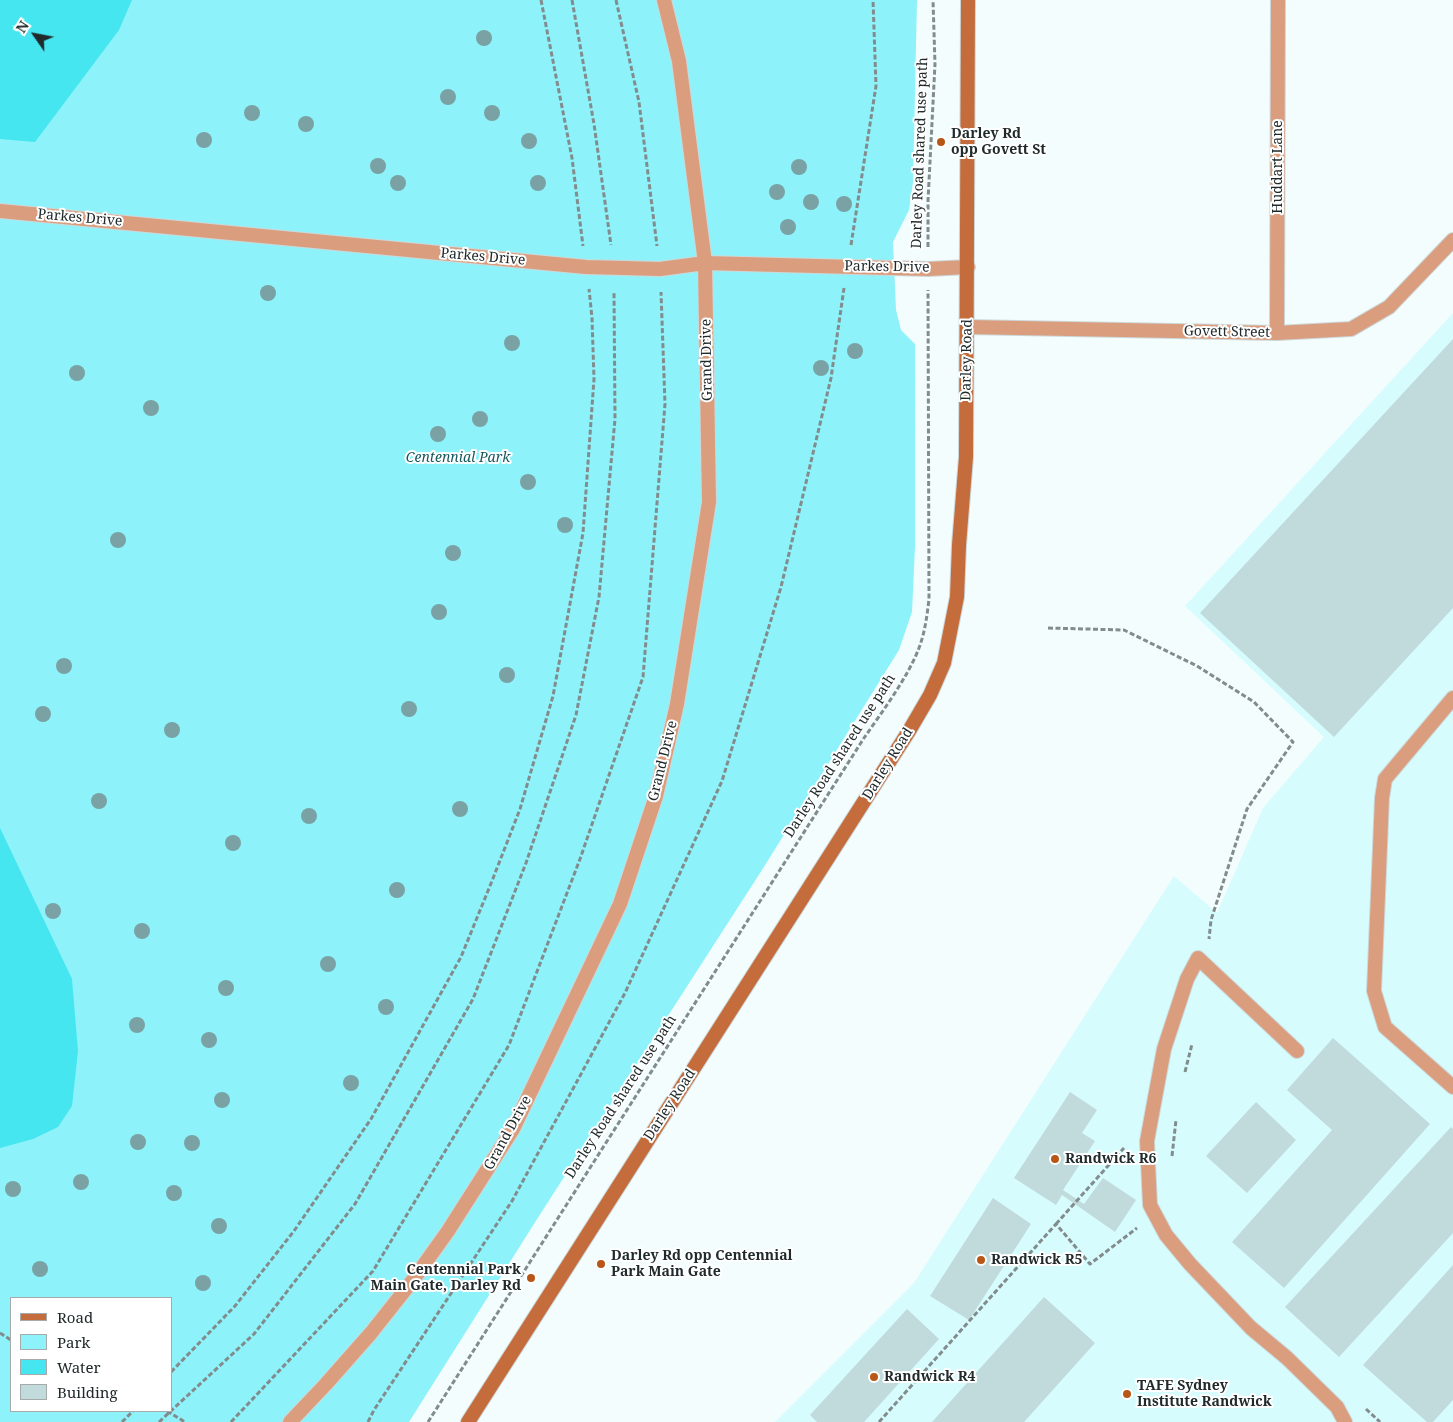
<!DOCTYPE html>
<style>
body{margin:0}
#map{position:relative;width:1453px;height:1422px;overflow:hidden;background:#f3fdfe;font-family:"Noto Serif",serif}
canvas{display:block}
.legend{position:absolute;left:10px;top:1297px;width:162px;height:115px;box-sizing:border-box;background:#fff;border:1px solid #a6aaaa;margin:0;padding:6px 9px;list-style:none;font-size:15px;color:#202a2b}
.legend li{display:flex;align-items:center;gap:10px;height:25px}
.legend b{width:25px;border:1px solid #a6aaaa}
.north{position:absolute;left:10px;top:10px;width:50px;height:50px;-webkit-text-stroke:4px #fff;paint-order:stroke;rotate:303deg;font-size:14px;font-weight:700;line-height:20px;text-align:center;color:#202a2b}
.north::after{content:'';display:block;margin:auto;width:18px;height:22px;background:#202a2b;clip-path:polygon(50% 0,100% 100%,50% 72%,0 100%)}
</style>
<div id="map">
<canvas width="1453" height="1422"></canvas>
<ul class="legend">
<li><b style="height:6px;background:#c46c3b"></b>Road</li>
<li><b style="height:14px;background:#8df2f9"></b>Park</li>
<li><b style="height:14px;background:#45e6f0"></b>Water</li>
<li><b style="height:14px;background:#c1dbdd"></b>Building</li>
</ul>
<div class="north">N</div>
</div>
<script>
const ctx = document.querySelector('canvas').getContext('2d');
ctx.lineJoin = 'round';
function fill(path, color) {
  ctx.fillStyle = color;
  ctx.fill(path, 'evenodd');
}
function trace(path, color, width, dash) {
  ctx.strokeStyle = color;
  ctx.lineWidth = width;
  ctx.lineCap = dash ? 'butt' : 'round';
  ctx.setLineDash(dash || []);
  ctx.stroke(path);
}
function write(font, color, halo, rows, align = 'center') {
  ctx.font = font + ' "Noto Serif",serif';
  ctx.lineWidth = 4;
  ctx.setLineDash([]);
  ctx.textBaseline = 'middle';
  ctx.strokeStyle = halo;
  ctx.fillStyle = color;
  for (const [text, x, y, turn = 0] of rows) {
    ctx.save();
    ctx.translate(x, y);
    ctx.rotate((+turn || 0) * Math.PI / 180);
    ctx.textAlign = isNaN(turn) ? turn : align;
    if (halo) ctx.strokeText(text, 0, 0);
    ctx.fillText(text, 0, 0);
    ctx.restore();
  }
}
fill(new Path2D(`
 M1453,313v1109h-678l139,-139 260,-407 43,37 46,-105 61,-71 -139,-131z`), '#d7fcfe');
fill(new Path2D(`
 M0,0h917l-4,182 -4,28 -16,32 3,68 5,20 14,14v203l-3,65 -13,38 -137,220 -223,346 -130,206h-409zM11,1298h160v113h-160z`), '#8df2f9');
fill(new Path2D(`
 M0,0h132l-13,30 -84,112 -35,-3z
 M0,828l72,151 6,72 -6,55 -14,21 -25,12 -33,9z`), '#45e6f0');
fill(new Path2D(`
 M1453,339v269l-119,129 -134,-124z
 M1333,1038l97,86 -146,164 -52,-46 100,-112 -45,-40z
 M1070,1092l27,18 -15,23 13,8 -32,49 21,14 19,-26 33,22 -21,32 -53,-37 -6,10 -42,-27z
 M1256,1102l40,38 -49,53 -41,-37z
 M1451,1127l2,2v104l-114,124 -54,-50z
 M993,1198l38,26 -62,96 -39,-24z
 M1453,1265v135l-20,22h-6l-64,-57z
 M1044,1297l51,46 -71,79h-92z
 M907,1309l32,30 -75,83h-47l-7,-7z`), '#c1dbdd');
const service = new Path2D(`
 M1277,333l1,-333
 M1453,698l-68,81 -3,19 -8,193 11,36 68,60
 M1297,1051l-99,-93 -11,21 -23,70 -17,92 3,64 16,30 24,29 61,64 36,30 50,49 8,15`);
const minor = new Path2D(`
 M0,211l586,56 74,2 45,-6 223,6 40,-2
 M967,327l310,6 74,-4 38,-22 64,-67
 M290,1422l36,-38 45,-51 42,-53 35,-49 65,-102 107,-225 36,-108 21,-92 32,-202 -4,-239 -26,-202 -15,-61`);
const secondary = new Path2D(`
 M468,1422l441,-691 21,-36 14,-32 13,-66 2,-52 7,-88 2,-457`);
trace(service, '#cdd7d8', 16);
trace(minor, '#cdd7d8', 16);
trace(secondary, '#cdd7d8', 16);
trace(new Path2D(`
 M541,0l31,158 11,88
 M572,0l22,124 17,121
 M616,0l23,102 18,144
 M851,245l25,-159 -3,-86
 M928,247v-46l7,-137 -2,-64
 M1048,628l76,2 73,36 57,36 39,40 -46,67 -36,111 -2,19
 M1185,1072l7,-28
 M1172,1156l4,-36
 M1056,1224l68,-76
 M0,1333l11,7
 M171,1372l64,-66 59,-75 77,-112 90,-162 31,-76 28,-72 33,-113 30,-163 11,-154 -2,-61 -3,-29
 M1366,1409l14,13
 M167,1411l18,11
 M122,1422l11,-11
 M159,1422l95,-88 101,-130 118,-205 53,-136 50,-148 23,-118 16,-178 -1,-128
 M231,1422l142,-151 136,-226 71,-186 63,-182 22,-273 -4,-112
 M368,1422l6,-12 138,-209 113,-208 97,-212 59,-194 50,-209 13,-90
 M428,1422l436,-684c18,-26 44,-61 55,-90 6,-16 8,-32 10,-49l-1,-309
 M879,1422l177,-198 34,40 47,-36`), '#828c8d', 3, [5, 2.5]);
trace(service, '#da9d7e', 14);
trace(minor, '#da9d7e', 14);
trace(secondary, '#c46c3b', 14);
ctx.fillStyle = '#7aa2a5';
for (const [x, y] of [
 [484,38],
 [448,97],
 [252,113],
 [492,113],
 [306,124],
 [204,140],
 [529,141],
 [378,166],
 [799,167],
 [398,183],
 [538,183],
 [777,192],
 [811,202],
 [844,204],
 [788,227],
 [268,293],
 [512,343],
 [855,351],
 [821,368],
 [77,373],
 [151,408],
 [480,419],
 [438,434],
 [528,482],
 [565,525],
 [118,540],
 [453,553],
 [439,612],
 [64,666],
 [507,675],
 [409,709],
 [43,714],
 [172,730],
 [99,801],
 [460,809],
 [309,816],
 [233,843],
 [397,890],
 [53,911],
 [142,931],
 [328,964],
 [226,988],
 [386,1007],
 [137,1025],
 [209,1040],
 [351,1083],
 [222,1100],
 [138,1142],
 [192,1143],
 [81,1182],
 [13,1189],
 [174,1193],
 [219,1226],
 [40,1269],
 [203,1283]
]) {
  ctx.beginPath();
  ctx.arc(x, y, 8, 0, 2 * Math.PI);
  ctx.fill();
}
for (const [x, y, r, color] of [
 [941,142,5,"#b75616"],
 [1055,1159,5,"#b75616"],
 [981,1260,5,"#b75616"],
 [601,1264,5,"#b75616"],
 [531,1278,5,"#b75616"],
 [874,1377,5,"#b75616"],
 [1127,1394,5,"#b75616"]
]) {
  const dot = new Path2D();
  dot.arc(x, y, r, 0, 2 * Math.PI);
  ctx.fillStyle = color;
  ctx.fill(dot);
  trace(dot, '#fff', 2);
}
write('bold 14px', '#202a2b', '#fff', [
 ["Darley Rd",951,134],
 ["opp Govett St",951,150],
 ["Randwick R6",1065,1159],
 ["Darley Rd opp Centennial",611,1256],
 ["Park Main Gate",611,1272],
 ["Randwick R5",991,1260],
 ["Centennial Park",521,1270,"right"],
 ["Main Gate, Darley Rd",521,1286,"right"],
 ["Randwick R4",884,1377],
 ["TAFE Sydney",1137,1386],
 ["Institute Randwick",1137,1402]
], 'left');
write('14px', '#202a2b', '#fff', [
 ["Darley Road shared use path",920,153,-88],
 ["Huddart Lane",1278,167,-90],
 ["Parkes Drive",80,218,5],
 ["Parkes Drive",483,257,5],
 ["Parkes Drive",887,267,1],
 ["Govett Street",1227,332,1],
 ["Grand Drive",707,360,-91],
 ["Darley Road",967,360,-89],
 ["Darley Road shared use path",840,756,-57],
 ["Grand Drive",663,761,-76],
 ["Darley Road",888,764,-58],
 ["Darley Road shared use path",621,1097,-57],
 ["Darley Road",670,1105,-57],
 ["Grand Drive",508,1133,-61]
]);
write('italic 14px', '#17585c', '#fff', [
 ["Centennial Park",458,458]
]);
</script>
